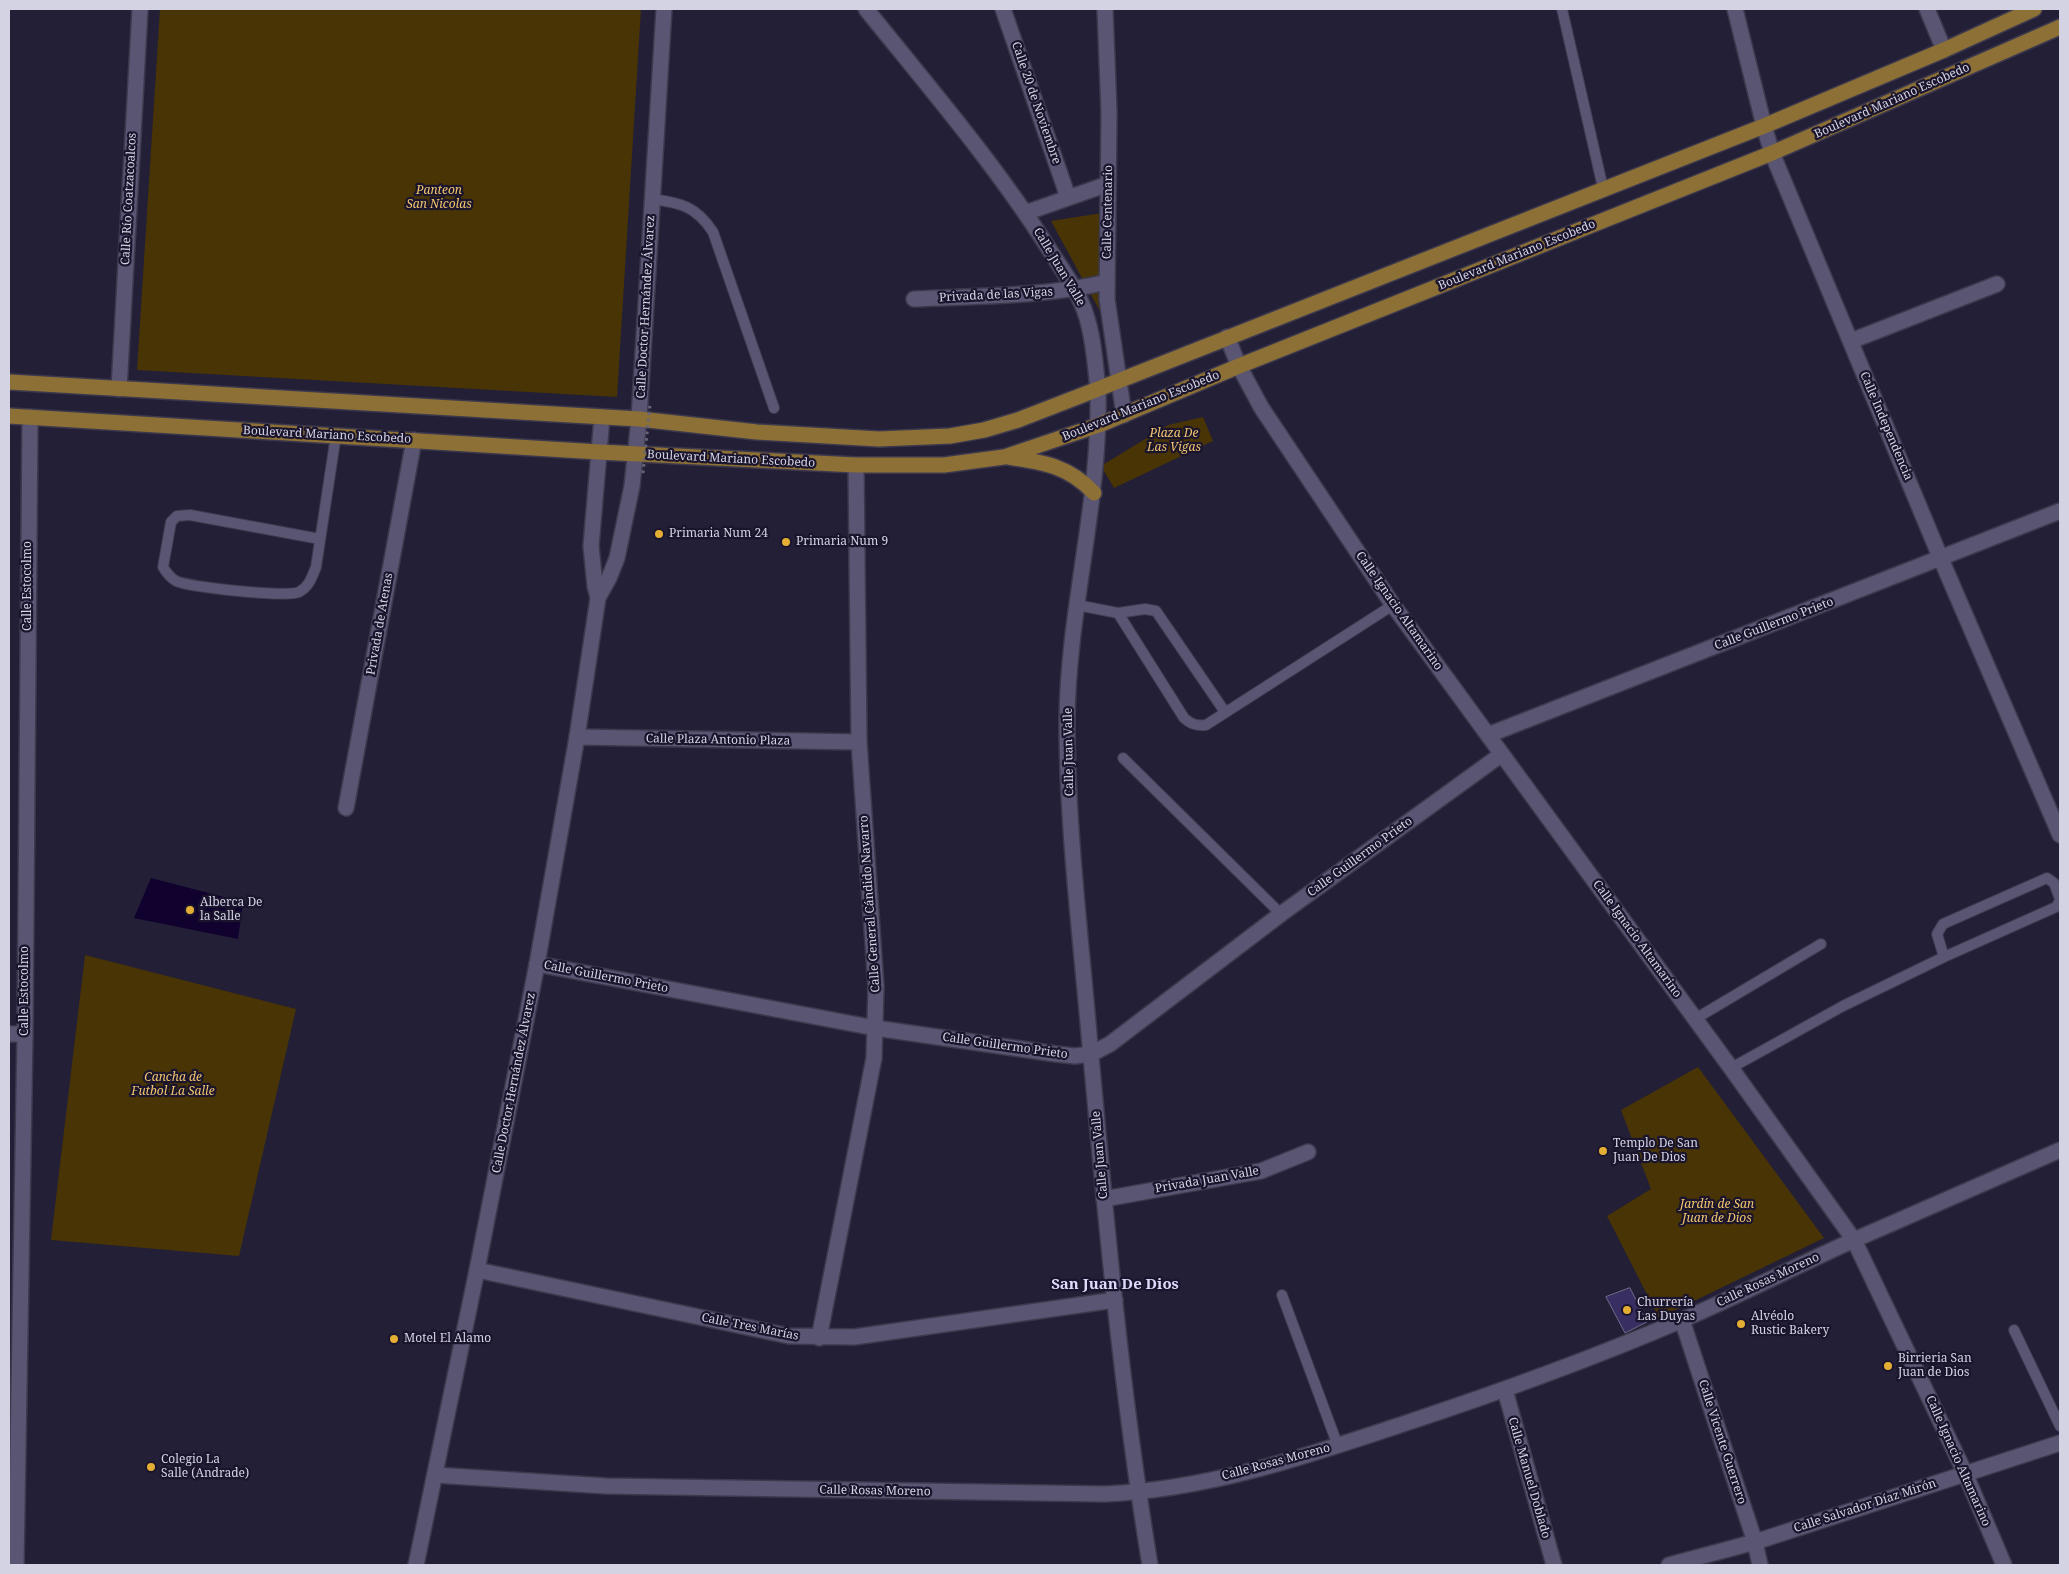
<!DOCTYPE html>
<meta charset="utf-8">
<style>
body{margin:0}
#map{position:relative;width:2069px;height:1574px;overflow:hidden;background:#231f37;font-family:"Noto Serif",serif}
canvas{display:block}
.frame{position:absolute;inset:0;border:10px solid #d4d3e3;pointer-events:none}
</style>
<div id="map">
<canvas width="2069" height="1574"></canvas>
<div class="frame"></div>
</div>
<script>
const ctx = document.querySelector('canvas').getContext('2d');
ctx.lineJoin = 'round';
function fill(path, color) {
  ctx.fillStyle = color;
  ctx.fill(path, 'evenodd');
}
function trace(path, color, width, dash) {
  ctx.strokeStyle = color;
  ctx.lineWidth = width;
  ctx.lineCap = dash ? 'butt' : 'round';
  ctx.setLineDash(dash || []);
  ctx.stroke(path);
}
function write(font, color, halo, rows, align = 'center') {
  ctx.font = font + ' "Noto Serif",serif';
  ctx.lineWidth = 4.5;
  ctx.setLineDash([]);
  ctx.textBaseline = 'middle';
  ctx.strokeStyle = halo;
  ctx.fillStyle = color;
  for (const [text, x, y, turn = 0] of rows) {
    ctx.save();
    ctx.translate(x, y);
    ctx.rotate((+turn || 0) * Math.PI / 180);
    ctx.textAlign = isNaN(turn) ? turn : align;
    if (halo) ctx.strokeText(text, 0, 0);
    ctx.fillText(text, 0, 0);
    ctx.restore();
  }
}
fill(new Path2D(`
 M160,9h481l-24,388 -480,-27z
 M1102,213v102l-51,-94z
 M1203,417l10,24 -99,47 -13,-22 67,-41z
 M85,955l211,54 -57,247 -188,-16z
 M1698,1067l126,171 -165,80 -52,-102 44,-27 -30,-79z`), '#483405');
fill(new Path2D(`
 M151,878l92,24 -5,37 -104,-21z`), '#10012f');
const building = new Path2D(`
 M1630,1288l17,34 -22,11 -19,-36z`);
fill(building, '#392e61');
trace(building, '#716d8a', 1);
const service = new Path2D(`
 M1562,9l41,179
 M652,199c29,4 44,7 61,33l61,176
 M320,539l-130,-24 -13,1 -6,6 -8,45c3,5 8,11 13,14 13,6 112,17 123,11 10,-5 13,-15 17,-25l20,-132
 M1077,605l41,8 27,-4 11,2 69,101
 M1118,613l66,105c7,6 12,8 22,7l187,-120
 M1123,758l158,156
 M2060,899l-6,-16 -7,-5 -104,46 -6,10 7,23 112,-50 4,-6
 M1695,1019l126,-75
 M1731,1068l112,-62 101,-49
 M1282,1295l56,151
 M2014,1330l46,96`);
const minor = new Path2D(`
 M866,9c63,78 129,155 183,240 13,21 30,43 37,66 8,24 9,50 12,74
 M1003,9l65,188
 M1105,9l4,103 -2,187 17,116
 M1735,9l29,117 8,27 169,406 119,276
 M1927,9l17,41
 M1025,213l83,-29
 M914,299c64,-3 130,-2 193,-17
 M1227,337l12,29 22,41 132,198 338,463 123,172 111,233 39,92
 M1851,341l146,-57
 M119,389l21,-380
 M639,419l25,-410
 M1488,735l572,-224
 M577,737l282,5
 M346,808l68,-368
 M537,964l338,64 181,26 19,2 16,-2 19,-10 171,-130 221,-160
 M9,1034h16
 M1104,1199l157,-28 47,-19
 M477,1270l312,66 65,1 261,-37
 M1682,1320l73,222 5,23
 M819,1338l55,-280 2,-72 -17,-244 -3,-277
 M1505,1390l49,175
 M435,1475l171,11 499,8c102,-4 202,-38 298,-70 94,-31 188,-65 279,-104 58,-25 114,-54 172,-80 69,-30 138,-60 206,-90
 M16,1565l9,-531 5,-617
 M1669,1565l86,-23 305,-99`);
const tertiary = new Path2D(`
 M1098,389c3,112 -30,220 -31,331 0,105 13,210 22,314 16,178 32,355 61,531
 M598,598l-3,-12 -4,-40 11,-129
 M416,1565l61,-295 60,-306 40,-227 21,-139 11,-20 8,-20 15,-72 7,-67`);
const primary = new Path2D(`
 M9,382l630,37 118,13 122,7 71,-3 34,-6 34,-10 80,-31 666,-263 180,-76 90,-41
 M9,416l590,36 257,13h88l60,-8 95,-32 140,-59 533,-213 288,-126
 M1008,457c35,5 61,9 86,36`);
trace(service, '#3d394d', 12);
trace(minor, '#3d394d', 18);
trace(tertiary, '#3d394d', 18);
trace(primary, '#3d394d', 18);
trace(service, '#595572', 10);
trace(minor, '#595572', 15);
trace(tertiary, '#595572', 15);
trace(primary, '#8d7035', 15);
trace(new Path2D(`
 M643,473l7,-68`), '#68657a', 3, [2.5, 4]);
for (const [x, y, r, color] of [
 [659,534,5,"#e4ae35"],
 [786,542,5,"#e4ae35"],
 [190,910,5,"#e4ae35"],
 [1603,1151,5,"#e4ae35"],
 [1627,1310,5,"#e4ae35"],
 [1741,1324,5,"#e4ae35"],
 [394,1339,5,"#e4ae35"],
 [1888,1366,5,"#e4ae35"],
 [151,1467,5,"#e4ae35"]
]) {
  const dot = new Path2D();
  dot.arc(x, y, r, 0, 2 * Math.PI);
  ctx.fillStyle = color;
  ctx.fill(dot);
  trace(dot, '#1a152d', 2);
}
write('12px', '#d4d3e3', '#1a152d', [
 ["Boulevard Mariano Escobedo",1892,101,-24],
 ["Calle 20 de Noviembre",1036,103,71],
 ["Calle Río Coatzacoalcos",129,199,-87],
 ["Calle Centenario",1108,212,-89],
 ["Boulevard Mariano Escobedo",1517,255,-22],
 ["Calle Juan Valle",1059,267,59],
 ["Privada de las Vigas",996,295,-3],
 ["Calle Doctor Hernández Álvarez",646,307,-87],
 ["Boulevard Mariano Escobedo",1141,406,-22],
 ["Calle Independencia",1886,426,67],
 ["Boulevard Mariano Escobedo",327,435,3],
 ["Boulevard Mariano Escobedo",731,459,3],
 ["Calle Estocolmo",28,586,-90],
 ["Calle Ignacio Altamarino",1399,611,55],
 ["Privada de Atenas",380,624,-80],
 ["Calle Guillermo Prieto",1774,624,-21],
 ["Calle Plaza Antonio Plaza",718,740,1],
 ["Calle Juan Valle",1069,752,-91],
 ["Calle Guillermo Prieto",1360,857,-36],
 ["Calle General Cándido Navarro",870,904,-94],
 ["Calle Ignacio Altamarino",1637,939,54],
 ["Calle Guillermo Prieto",606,977,11],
 ["Calle Estocolmo",25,991,-90],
 ["Calle Guillermo Prieto",1005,1046,8],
 ["Calle Doctor Hernández Álvarez",514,1083,-79],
 ["Calle Juan Valle",1100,1155,-95],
 ["Privada Juan Valle",1207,1180,-10],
 ["Calle Rosas Moreno",1768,1280,-25],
 ["Calle Tres Marías",750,1327,11],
 ["Calle Vicente Guerrero",1722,1442,72],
 ["Calle Ignacio Altamarino",1958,1461,66],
 ["Calle Rosas Moreno",1276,1462,-15],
 ["Calle Manuel Doblado",1529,1478,74],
 ["Calle Rosas Moreno",875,1491,1],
 ["Calle Salvador Díaz Mirón",1865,1506,-18]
]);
write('italic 12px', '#f2c56e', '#1a152d', [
 ["Panteon",439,191],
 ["San Nicolas",439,205],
 ["Plaza De",1174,434],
 ["Las Vigas",1174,448],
 ["Cancha de",173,1078],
 ["Futbol La Salle",173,1092],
 ["Jardín de San",1717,1205],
 ["Juan de Dios",1717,1219]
]);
write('12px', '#d4d3e3', '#1a152d', [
 ["Primaria Num 24",669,534],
 ["Primaria Num 9",796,542],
 ["Alberca De",200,903],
 ["la Salle",200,917],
 ["Templo De San",1613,1144],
 ["Juan De Dios",1613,1158],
 ["Churrería",1637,1303],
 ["Las Duyas",1637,1317],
 ["Alvéolo",1751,1317],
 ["Rustic Bakery",1751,1331],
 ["Motel El Alamo",404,1339],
 ["Birrieria San",1898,1359],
 ["Juan de Dios",1898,1373],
 ["Colegio La",161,1460],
 ["Salle (Andrade)",161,1474]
], 'left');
write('bold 15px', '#dfdbfd', '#1a152d', [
 ["San Juan De Dios",1115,1285]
]);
</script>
